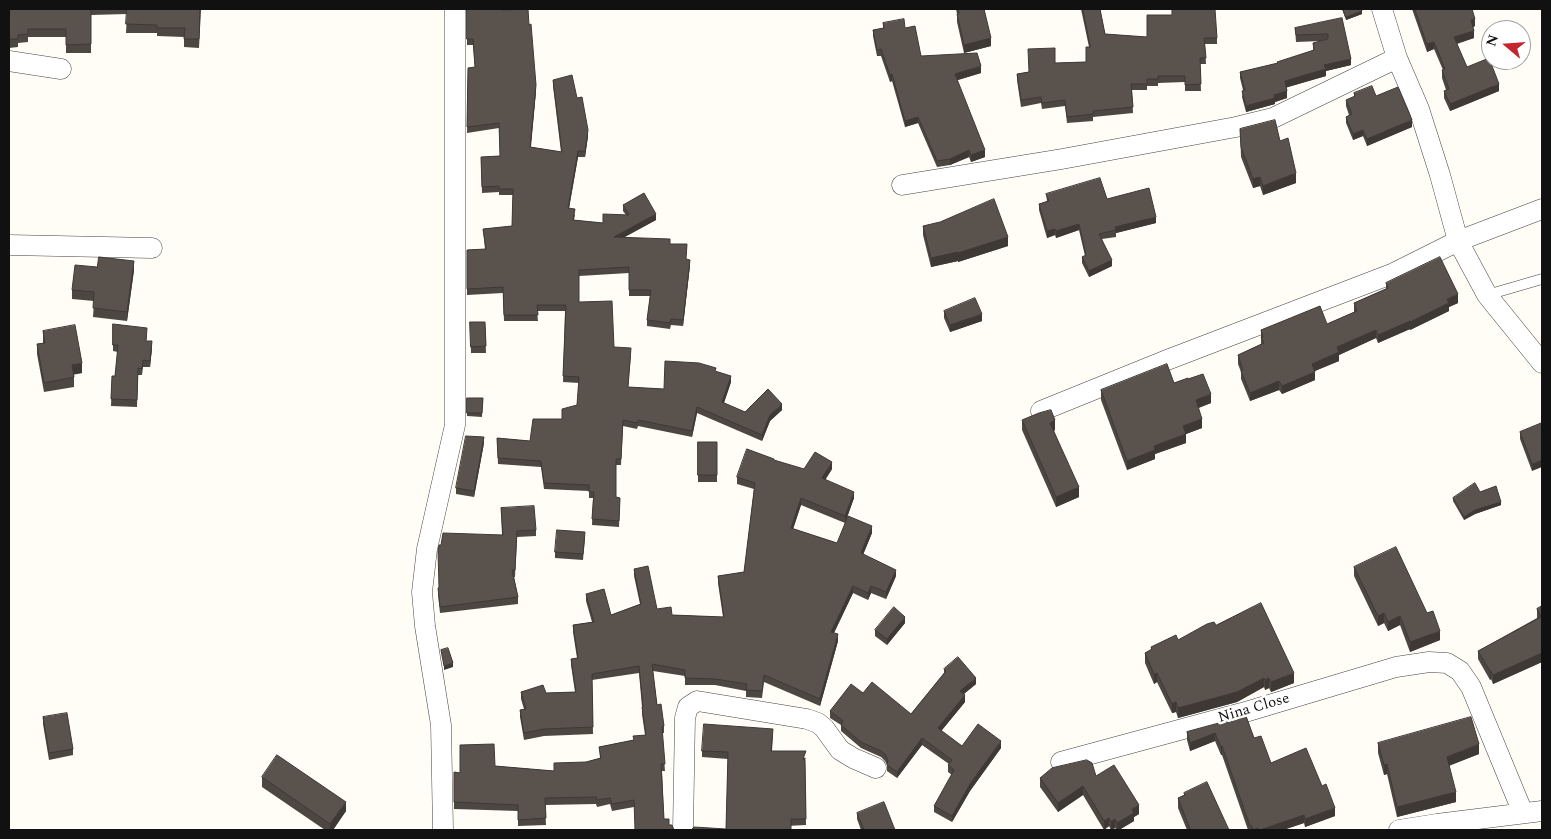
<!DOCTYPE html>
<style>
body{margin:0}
#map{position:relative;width:1551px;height:839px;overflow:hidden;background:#fffdf5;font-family:Spectral,serif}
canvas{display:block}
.frame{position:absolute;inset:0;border:10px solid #111;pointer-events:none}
.north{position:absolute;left:1481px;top:20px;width:50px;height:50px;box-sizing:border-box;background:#fff;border:1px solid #a0a0a0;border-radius:50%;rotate:288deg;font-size:14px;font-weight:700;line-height:20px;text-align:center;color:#111}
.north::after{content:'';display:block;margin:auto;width:18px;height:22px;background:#c4262e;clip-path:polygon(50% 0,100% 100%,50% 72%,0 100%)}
</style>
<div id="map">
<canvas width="1551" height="839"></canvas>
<div class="frame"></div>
<div class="north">N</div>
</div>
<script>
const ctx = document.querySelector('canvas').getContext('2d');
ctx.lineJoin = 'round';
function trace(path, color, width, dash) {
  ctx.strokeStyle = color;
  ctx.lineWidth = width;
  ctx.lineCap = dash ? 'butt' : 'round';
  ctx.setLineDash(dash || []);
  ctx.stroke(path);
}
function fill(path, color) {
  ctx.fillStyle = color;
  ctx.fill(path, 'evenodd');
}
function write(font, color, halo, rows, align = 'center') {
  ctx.font = font + ' Spectral,serif';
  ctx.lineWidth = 5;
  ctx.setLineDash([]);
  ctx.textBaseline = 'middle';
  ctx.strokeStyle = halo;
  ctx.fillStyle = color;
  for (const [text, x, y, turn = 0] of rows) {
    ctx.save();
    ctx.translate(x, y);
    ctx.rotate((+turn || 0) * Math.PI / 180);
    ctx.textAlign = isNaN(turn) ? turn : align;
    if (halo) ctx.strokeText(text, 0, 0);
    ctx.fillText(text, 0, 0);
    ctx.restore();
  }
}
const service = new Path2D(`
 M1487,295l55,-16`);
const minor = new Path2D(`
 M1382,9l15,49 22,51 21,66 18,66 29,54 55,68
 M9,61l52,8
 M902,185l160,-26 174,-32 37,-9 124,-60
 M9,245l143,3
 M1041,411l126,-51 227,-87 64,-32 84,-32
 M1061,762l181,-49 154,-46 33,-5 18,1 13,8 11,16 52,126
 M443,830l-2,-105 -16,-99 -3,-34 5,-43 28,-124v-416
 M683,830l2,-112 3,-11 9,-6 110,18 11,4 6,5 16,22 13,8 23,10
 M1399,830l38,-6 105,-13`);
trace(service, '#444', 11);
trace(minor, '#444', 21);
trace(service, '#fff', 10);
trace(minor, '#fff', 20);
fill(new Path2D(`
 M9,9h192l-2,39 -15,-1v-10l-27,-1v-3h-31l1,-19 -36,1v38h-25v-16h-38v5l-10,1v4l-9,1z
 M466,9h36v1l27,15 7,66 -5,56 30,5 -8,-66v-6l24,18 11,38 -3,21h-7l-9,51 6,7 -1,5 29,3 23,-8 -3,-4v-6l33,15 -32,17 46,7 16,15 4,6 -7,61 -12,-1 -1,4 -23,-3v-6l3,-24h-21v-23l-50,3v26l35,45 17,7 -3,33 36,2 52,-17 15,10 -7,21 21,9 37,-2 -12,11 -8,20 -65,-28 -5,24 -54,-11 -1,3 -14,-3 -2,39h-5v32l4,1 -1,29 -27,-2 1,-27h-4v-7l-45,-2 -3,-22 -43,-3 -1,-26 33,3 32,-22 15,-14 2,-22 -16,-1 2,-71h-28l1,10h-34l-1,-28 -36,2v-45l18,-1 -2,-20 29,-3 1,-31h-14v-3l-17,1 -1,-36 19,-1 -1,-28 -32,5 1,-65 7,-1 -2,-22h-6v-31z
 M956,9h28l7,37 -27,7 -7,-31v-8z
 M1081,9h19l5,25 42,3 70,1v6h-12l1,20h-6l1,27h-16v-9l-27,1v3h-11v4h-15l1,23 -40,4v4l-26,2 -2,-17 -23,3 -1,-6 -20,4 -4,-27v-6l11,-2 27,-9 31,-1 3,-15z
 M1342,9h19l1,5 -16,6z
 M1412,9h60l3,17 -2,1 1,11 -17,6 10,23 32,24 -49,20 -6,-13v-7l2,-1 -4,-12v-8h1l-9,-21 -7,3z
 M1342,18l9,47 -25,6v5l-39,11v11l-12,4v2l-29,8 -4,-15 1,-7 -3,-12v-6l38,-9 35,-12v-8l9,-2 -26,1 -1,-14z
 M883,23l22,5 16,28 60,17 -24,7 28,77 -14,5 -2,-5 -19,8 -13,2 -19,-44 -13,4 -13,-46 -2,1 -9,-26h-4l-4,-20v-6l10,-2z
 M1354,93l22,3 36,31 -45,19 -4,-10 -10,4 -7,-17v-6l3,-2 -3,-9v-6l8,-3z
 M1240,129l40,12 16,42 -33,12 -3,-9 -7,2 -12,-31z
 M1046,194l61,5 49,24 -40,10v4l-14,2 10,27 -23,11 -7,-14v-6l3,-1 -6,-26 -23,8 -1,-3 -8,3 -8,-28v-6l8,-3z
 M923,226l85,20 -50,16v-1l-27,6 -8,-32z
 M134,270l-7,51 -34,-4 1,-16 -22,-2v-9z
 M1386,283l72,20 -9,4v4l-39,19v-1l-32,14 -2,-5 -37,17v6l-24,10v9l-33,14 -3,-4 -29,11 -9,-22v-7l-3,-8v-9l23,-11v-14l66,-6 27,-12v-9l32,-14z
 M944,311l38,10 -32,11 -6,-14z
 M470,322h15l1,31h-15z
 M113,324l34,11 -1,6 6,7 -2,19h-7l-1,8h-4l-1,32 -26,-1 1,-30h3l3,-24 -5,-1z
 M43,331l39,42 -8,1v13l-30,5 -7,-38v-10l6,-1z
 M1188,379l23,24 -13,5 4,20 -16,6v9l-31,11v5l-28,11 -26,-70v-10l73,-7z
 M467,398h16l-1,19 -15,-1z
 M1022,420l33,10 -1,1 25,66 -23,10 -34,-77z
 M1542,423l-10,48 -12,-32v-7z
 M698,442h19v40h-19z
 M484,443l-10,54 -18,-3v-6z
 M774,461l30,8h28l-7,11 29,18 -9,25 -44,-18 -8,24 44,14 35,-10 -9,21 33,22 -10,23 -15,-6 -3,7 -15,-7 -19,40 4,8 -18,65 -56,-24 -2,16 -16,-1v-6l-31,-6h-30v-9l-32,-5 4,34 7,21v7h-2l3,38h-3l2,48 9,10 -39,-22 -22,4 -2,-7 -13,3 -1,-3 -51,1 1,20 -28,1v-15l-64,-2v-37l6,1 35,-7 59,5 46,-13 -1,-11 34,-7 12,-5 -3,-21v-7l-3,-34 -47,7 1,54 -49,2 -20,4 -4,-23v-7l4,-1 -3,-10v-7l25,1 29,-1 -4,-27v-6l6,-1 -4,-26v-7l19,-3 -6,-21v-7l25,21 29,-11 -6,-28v-7l23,40 15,6 51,2 -5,-34v-7l26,-4 10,-83 -17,-5v-7z
 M1480,492l21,13 -26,9 -11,6 -11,-19v-3z
 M501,508l35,22v6l-19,1 -2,40h-1l4,20v7l-78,9 -2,-19v-6l64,-53z
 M585,538l-2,22 -28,-2v-6z
 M1354,567l86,73 -30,12 -10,-27 -12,6 -4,-8 -6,3 -24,-50z
 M1542,606v56l-49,22 -2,-5 -1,1 -12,-21v-8l59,-33v-9z
 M905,623l-18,22 -12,-9v-6z
 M1216,625l78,58 -23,9 -2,-4 -4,2 -1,-3 -27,15 -59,16 -2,-6 -4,1 -15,-31 -3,2 -9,-21v-10l6,-3v-3l27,-7z
 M944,669l32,15 -12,10 1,8 -24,29 21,15 39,2 -31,43 -18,31 -18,-10v-6l18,-31 -4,-3v-7l1,-1 -27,-19 -25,33 -10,-7v-6l-2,-4 -4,-4 -20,-9 -20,-17v-6l-11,-7v-7l33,-18 48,21 33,-41z
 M1246,716l8,22 17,25 64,53 -30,11 -1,-4 -21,7h-35l-26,-75h-1l-6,-14 -25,10 -3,-11v-8z
 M43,717l30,32v6l-24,5 -6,-36z
 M773,735l-1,16 34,7 -1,2 1,65 -80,4 2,-70 -26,-2v-6z
 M1378,743l101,11 -30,12 7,36 -59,15 -10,-43 -3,1 -6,-22z
 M1096,776l43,38 -5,3v4l-15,9h-2l-2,-2 -4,2 -2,-4 -5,4 -21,-35 -25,17 -18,-25v-9z
 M262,777l84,34 -13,19h-8l-63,-43z
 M1184,793l45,37h-42l-9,-22v-10l6,-3z
 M857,813l38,17h-34l-4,-11z`), '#4d4742');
fill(new Path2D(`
 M1362,11v3l-16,6v-3z
 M1475,19v7l-4,2v-8z
 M1474,31v7l-20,6v-7z
 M991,38v8l-27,7v-8z
 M1434,42v7l-7,3v-8z
 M1351,59v6l-25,6v5l-41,12v-7l39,-16z
 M981,66v7l-26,8v-7z
 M892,74v7l-2,1v-7z
 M1499,84v7l-49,20v-7z
 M536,85v6l-6,62v-6z
 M1287,91v7l-12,4v2l-29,8v-6z
 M918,117v6l-13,4v-6z
 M1412,120v7l-45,19v-7z
 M588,130v6l-3,21v-6z
 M1363,130v6l-10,4v-6z
 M969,150v7l-19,8v-6z
 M985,150v7l-14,5v-7z
 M578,151v6l-10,57v-6z
 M1296,173v10l-33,12v-9z
 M1260,177v9l-7,2v-9z
 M656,214v6l-42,23v-6z
 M1156,217v6l-40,10 -1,-6z
 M1079,224v6l-23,8v-7z
 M1055,229v6l-8,3v-7z
 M1008,237v9l-50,16v-1l-27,6v-9z
 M690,260v5l-7,61v-6z
 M1112,260v6l-23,11v-6z
 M134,261v9l-7,51v-9z
 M1458,294v9l-9,4v4l-39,19v-8l37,-23z
 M982,314v7l-32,11v-7z
 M1410,321v8l-32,14v-8z
 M1376,330v8l-37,17v6l-27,11v-8l25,-17z
 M152,341v7l-2,19v-6z
 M82,363v10l-10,2v-10z
 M1315,372v8l-33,14v-8z
 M731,376v6l-9,26v-6z
 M1279,381v9l-29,11v-8z
 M1211,394v9l-15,6v-9z
 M782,404v6l-12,11 -8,20v-6l8,-20z
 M697,407v6l-5,24v-6z
 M1202,419v9l-16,6v9l-31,11v5l-28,11v-9l27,-15 29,-20z
 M1055,420v10l-5,2v-9z
 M484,437v6l-10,54v-6z
 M1542,460v7l-10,4v-7z
 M832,462v7l-10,16v-7z
 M1079,487v10l-23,10v-10z
 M854,492v6l-9,25v-7z
 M801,498v7l-10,30v-7z
 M1501,502v3l-26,9 -11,6v-3l11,-7z
 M872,526v7l-11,27v-7z
 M896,570v6l-10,23v-7z
 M853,586v7l-22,46v-7z
 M871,586v7l-3,7v-7z
 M1384,613v10l-6,3v-10z
 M1400,616v9l-12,6v-9z
 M905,617v6l-18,22v-6z
 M1440,631v9l-30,12v-10z
 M838,634v7l-18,65v-7z
 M1542,653v9l-49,22v-9z
 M453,663v4l-9,3v-4z
 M1490,671h1v8l-1,1z
 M1157,673v9l-3,2v-10z
 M1294,673v10l-23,9v-10z
 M976,678v6l-16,13v-6z
 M1264,678v9l-27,15 -59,16v-10z
 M1269,678v10l-4,2v-10z
 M965,695v7l-27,33v-7z
 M1176,702v10l-4,1v-9z
 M1215,733v8l-25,10v-8z
 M922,738v7l-25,33v-6z
 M1001,741v7l-31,43 -18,31v-6l18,-32z
 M1479,744v10l-32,12v-9z
 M1222,746v9h-1v-8z
 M1387,764v10l-3,1v-10z
 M1083,786v9l-25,17v-9z
 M1456,792v10l-59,15v-10z
 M346,802v9l-13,19h-3v-6z
 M1139,805v9l-5,3v4l-15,9h-2v-7l15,-14z
 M1335,808v8l-30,11v-8z
 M1304,815v8l-21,7h-23z
 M1109,818v8l-5,4v-9z
 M1115,819v9l-4,2v-8z`), '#3f3936');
const building = new Path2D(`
 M9,9h82v35l-25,1v-16h-38v5l-10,1v4h-9z
 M127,9h73l-1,30h-15l1,-11h-28v-3l-31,-1z
 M467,9h35v1l26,-1 1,16 2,-1 5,61 -6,62 32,5 -9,-72 19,-5 5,23 5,-1 6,33 -3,21h-7l-10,57 7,1 -2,11 30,3v-9l26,1 -6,-10 21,-12 12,21 -42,23 56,2v5h17l-1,15 4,1 -7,60 -12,-1 -1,4 -23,-3 4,-30h-22v-23l-50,3v32l33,-1 2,46 17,1 -3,39 36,2 1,-28 34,2 17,5 -1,3 16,5 -9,26 23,10 23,-23 14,15 -12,11 -8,20 -65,-28 -5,24 -54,-11 -1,3 -14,-3 -2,39h-5v38l4,1 -1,23 -27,-2 2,-27h-5v-7l-45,-2 -3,-22 -43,-3 -1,-20 33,3 3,-22h29v-10l15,-4 2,-28 -16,-1 3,-71h-29l1,10h-34l-1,-28 -36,2v-39l19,-1 -3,-20 29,-3 1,-37h-14v-3l-17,1 -1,-30 19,-1 -1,-33 -32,4 1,-59 7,-1 -2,-28h-6z
 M958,9h26l7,29 -27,7 -7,-31 2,-1z
 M1083,9h17l5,25 42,3v-22h25v-6h43l2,29h-13l2,20h-6l1,26 -16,1v-9h-27v3h-11v5h-16l2,23 -40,4v3l-26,3 -2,-17 -23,3 -1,-6 -20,3 -4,-26 12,-2 -1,-23 27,-1v15l31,-1v-15h4z
 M1343,9h18l1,2 -16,6z
 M1415,9h57l3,10 -4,1 3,11 -20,6 13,30 22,-9 10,26 -49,20 -6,-13 5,-2 -7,-19 3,-1 -11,-27 -7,2z
 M1342,18l9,41 -27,6 2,4 -41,12 2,10 -13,4 1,3 -29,8 -4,-15 3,-1 -5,-18 38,-9 -1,-1 37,-12 -1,-7 15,-4v-5l-32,1 -1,-7z
 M904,19l1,9 10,-2 6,30 56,-3 4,13 -26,8 30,76 -14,5 -2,-5 -19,9 -13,2 -19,-44 -13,4 -13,-47 -2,1 -9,-26 -4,1 -4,-20 11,-2 -1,-5z
 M1372,86l4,10 22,-9 14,33 -45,19 -4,-9 -10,4 -7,-17 6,-3 -6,-14 9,-4 -1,-3z
 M1275,120l5,21 8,-3 8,35 -33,13 -3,-9 -7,2 -12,-32 -1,-18z
 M1100,178l7,21 42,-11 7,29 -41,10 1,3 -17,4 13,26 -23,11 -7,-14 4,-2 -7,-31 -23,7 -1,-2 -8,2 -8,-27 10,-3 -3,-7z
 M994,199l14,38 -50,16v-1l-27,6 -8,-32 17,-4z
 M99,257l35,4 -7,51 -34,-4 1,-16 -22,-2 3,-25 22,2z
 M1440,257l18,37 -11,5 2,4 -39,19v-1l-32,14 -2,-5 -39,17 2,5 -27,12 3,8 -33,14 -3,-5 -29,12 -9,-22 2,-1 -5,-15 26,-12 -3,-6h2l-2,-7 59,-24 7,18 30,-13 -3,-8 34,-15 -2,-5z
 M975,298l7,16 -32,11 -6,-14z
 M470,322h15l1,24 -15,1z
 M113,324l34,4 -1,13h6l-2,20 -7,-1 -1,9 -4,-1 -1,32 -26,-1 1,-23h3l3,-31h-5z
 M75,325l7,38 -10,2 2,12 -30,6 -7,-39 8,-1 -2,-12z
 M1167,364l7,19 14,-5v1l15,-5 8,20 -15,6 6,19 -19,7 3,8 -32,12 1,4 -28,11 -26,-71z
 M467,398h16l-1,15h-15z
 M1051,410l4,10 -5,3 29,64 -23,10 -34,-77 17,-7z
 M1542,423v37l-10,4 -12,-32z
 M466,436l18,1 -10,54 -18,-3z
 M698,442h19v33h-19z
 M747,449l27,10v1l30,9 11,-17 17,10 -10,16 32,14 -9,24 -44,-18 -10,30 46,15 11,-27 24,10 -11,27 35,17 -10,22 -15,-6 -3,7 -15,-7 -22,46 7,2 -18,65 -56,-24 -2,16 -16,-1 1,-6 -32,-5 -30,-1v-8l-33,-6 5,41 4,-1 3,22 -2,1 3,37h-4l3,55h5v6h3l2,5h-39l-1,-30 -22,4 -2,-6 -13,2 -1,-3 -51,1 1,20 -28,2v-15l-64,-3v-30l6,1v-28l34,-1 1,22 59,5v-8l32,-1 15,-4 -2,-11 35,-7 -1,-4 13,-1 -4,-28h1l-4,-41 -47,8 1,53 -49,2 -20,4 -4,-23 6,-1 -5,-17 22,-7 3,8 30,-1 -5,-33 7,-1 -5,-33 21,-3 -8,-28 18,-5 7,26 30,-11 -7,-35 14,-3 9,43 14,-2 1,8 52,2 -6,-41 26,-4 11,-89 -18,-6z
 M1475,483l5,9 16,-6 5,16 -26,8 -11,7 -11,-19z
 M534,506l2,24 -19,1 -2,39h-3l6,27 -78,10 -2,-19 1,-1 -1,-36 1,-6h2l2,-12 60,2 -2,-27z
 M557,530l28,2 -2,22 -28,-2z
 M1396,547l31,66 6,-2 7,20 -30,11 -10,-26 -12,6 -4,-9 -6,3 -24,-49z
 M1261,603l33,70 -23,9 -2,-4 -4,2 -1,-2 -27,14 -59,16 -2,-6 -4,2 -15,-31 -3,1 -9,-21 7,-4 -1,-2 25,-12 2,5 29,-16 7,-2 2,3z
 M1542,606v47l-49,22 -2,-4h-1l-12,-20 63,-34 -4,-8z
 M894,607l11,10 -18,22 -12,-9z
 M448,648l5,15 -9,3 -3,-16z
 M958,657l18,21 -16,13 5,4 -27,33 24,18 16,-22 23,17 -31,43 -18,32 -18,-10 20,-36 -6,-5 4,-5 -30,-22 -25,34 -10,-7 1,-5 -3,-6 -4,-3 -20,-9 -20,-17 2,-4 -13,-10 21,-27 12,9 9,-11 39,32 35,-43 -2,-2z
 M67,713l6,36 -24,4 -6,-36z
 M1246,716l8,22 7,-2 10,27 35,-15 16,38 4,-2 9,24 -30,11 -1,-4 -44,15h-1l-1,-2 -5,2 -2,-5 -1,1 -28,-80 -1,1 -6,-14 -25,10 -3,-11z
 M1471,717l8,27 -32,13 9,35 -59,15 -10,-43 -3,1 -6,-22z
 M704,724l69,5 -2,22h35l-3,8 2,1 1,59h-15v11h-100l3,-3 32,2 2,-77 -26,-1z
 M277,755l69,47 -16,22 -68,-47z
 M1087,760l5,3 4,13 18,-11 25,40 -7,4 2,4 -17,10 -2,-4 -4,3 -2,-4 -5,3 -21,-35 -25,17 -18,-25 12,-10z
 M1207,782l22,48h-41l2,-1 -12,-31 7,-3 -1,-2z
 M884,802l11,28h-31l-7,-17z`);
fill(building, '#5a524d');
trace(building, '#3f3936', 1);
write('15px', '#111', '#fff', [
 ["Nina Close",1254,709,-16]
]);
</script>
